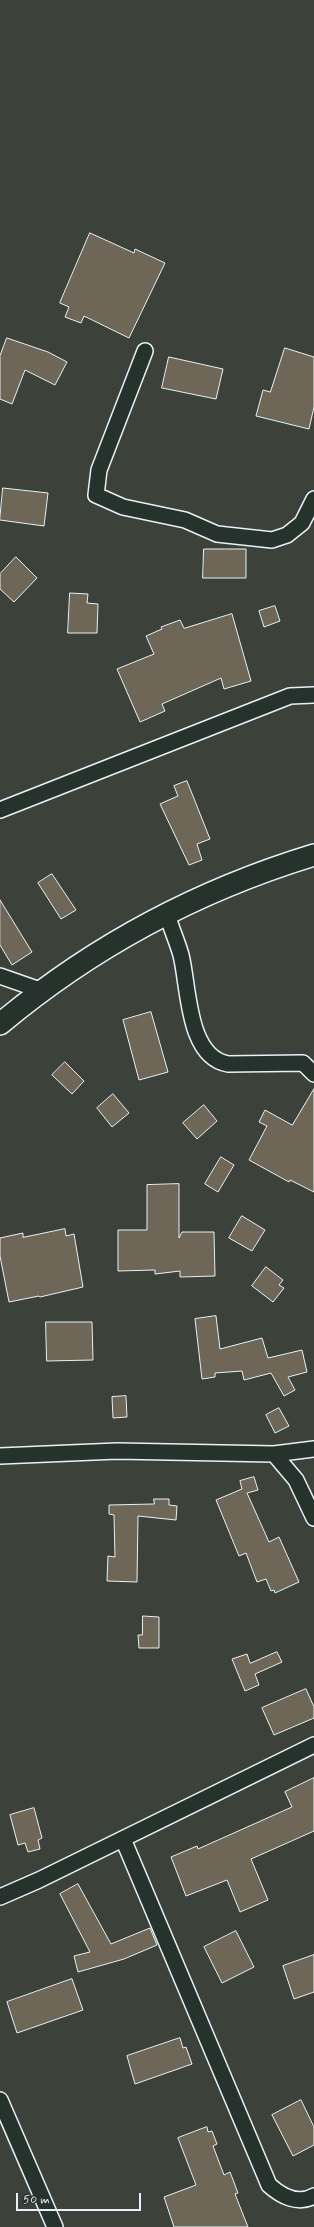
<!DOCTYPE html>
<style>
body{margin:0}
#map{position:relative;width:314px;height:2227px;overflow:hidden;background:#3c4239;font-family:Mynerve,sans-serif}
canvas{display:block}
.scale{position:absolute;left:16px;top:2193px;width:125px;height:18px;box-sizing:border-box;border:2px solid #e8f1f8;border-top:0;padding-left:5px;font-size:12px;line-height:14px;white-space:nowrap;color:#e8f1f8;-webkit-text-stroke:3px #26332d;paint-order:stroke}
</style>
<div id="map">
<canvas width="314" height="2227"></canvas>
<div class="scale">50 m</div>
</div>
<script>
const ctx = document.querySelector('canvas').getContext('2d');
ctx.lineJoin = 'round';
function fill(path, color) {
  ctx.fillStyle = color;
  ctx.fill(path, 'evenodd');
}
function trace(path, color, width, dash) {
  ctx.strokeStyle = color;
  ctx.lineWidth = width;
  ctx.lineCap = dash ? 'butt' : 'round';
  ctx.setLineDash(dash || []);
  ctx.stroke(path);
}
const building = new Path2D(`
 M90,233l44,20 1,-4 30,14 -36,75 -45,-22 -3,7 -16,-6 4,-10 -9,-4z
 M7,338l41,14 19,10 -12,23 -30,-15 -13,34 -12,-5v-43z
 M285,348l29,9v50l-5,22 -53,-13 7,-26 7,2z
 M169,357l54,12 -7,30 -54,-11z
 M3,488l45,5 -4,33 -44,-6z
 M204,549h42v29h-43z
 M16,557l21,21 -23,24 -14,-13v-15z
 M70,593l18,1 -1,9 11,1 -1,29h-29z
 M275,606l5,15 -16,6 -5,-16z
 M232,614l19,67 -27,8 -3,-11 -59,26 3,7 -25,11 -23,-53 37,-15 -8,-18 16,-7 -1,-2 19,-7 4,8z
 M187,781l23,58 -13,5 5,16 -13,5 -29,-61 18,-8 -4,-10z
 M52,874l24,36 -15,9 -23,-36z
 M0,900l32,52 -20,13 -12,-20z
 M151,1012l17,60 -29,8 -16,-60z
 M65,1062l19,19 -12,13 -20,-19z
 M314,1089v103l-24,-12 -1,2 -40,-22 18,-34 -8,-4 6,-12 27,15z
 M113,1094l16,19 -17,14 -15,-19z
 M204,1105l13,16 -20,18 -14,-16z
 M221,1157l13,8 -16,27 -13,-8z
 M179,1184v54l3,-6h32l1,44 -35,1v-6l-25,3v-4l-37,1v-41h29v-45z
 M242,1216l23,14 -13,21 -23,-13z
 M65,1229l1,7 8,-2 9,53 -43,10 -1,-1 -30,6 -9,-46v-18l23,-5v4z
 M266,1267l17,13 -4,5 5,3 -11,14 -21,-16z
 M216,1316l4,33 42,-11 6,20 34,-8 5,22 -19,5 7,13 -11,6 -13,-23 -27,7 -2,-9 -27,2v4l-13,2 -7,-60z
 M46,1322h46l1,38 -46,1z
 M126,1396l1,21 -14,1 -1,-21z
 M279,1408l10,18 -14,7 -9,-18z
 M254,1477l4,13 -11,3 22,49 10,-5 20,45 -24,11 -1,-3 -3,1 -5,-12 -9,3 -11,-29 -7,3 -23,-56 26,-11 -2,-8z
 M154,1499h15v6l8,1 -1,14 -38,-4 -1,66 -30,-1 1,-25 7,1 -1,-42 -5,-1v-9l45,-1z
 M143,1616l16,1v31h-20l-1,-13h4z
 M277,1652l5,10 -27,12 4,11 -14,6 -13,-32 15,-5 3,9z
 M306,1689l8,18v11l-40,17 -12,-27z
 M314,1778v53l-63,28 17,41 -28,12 -13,-32 -41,16 -15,-39 26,-11 1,3 94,-42 -7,-15z
 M34,1808l8,30 -4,2 2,9 -12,3 -3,-9 -7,2 -8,-30z
 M78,1884l33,60 39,-16 7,17 -33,14 -46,13 -4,-16 16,-4 -30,-58z
 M236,1931l18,36 -32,16 -18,-36z
 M314,1955v37l-20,7 -11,-33z
 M72,1979l11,31 -66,23 -10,-31z
 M180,2038l3,10 3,-1 6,17 -57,20 -8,-28z
 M301,2100l13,27v18l-21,11 -21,-41z
 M207,2127l1,5 4,-1 5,13 -4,2 11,29 6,-3 8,21 -3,1 13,33h-74l-10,-30 32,-12 -18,-47z`);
fill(building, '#6e6656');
trace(building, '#e8f1f8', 1);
const street = new Path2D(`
 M145,351l-46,119 -3,25 27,12 62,13 32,14 55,6 15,-5 15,-12 12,-24
 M0,810l290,-114 24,-1
 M167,914c4,14 10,27 14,41 8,32 6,102 47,109l75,-1 11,11
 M0,976l40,14
 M274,1454l22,26 18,38
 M0,1456l117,-5 157,3 40,-5
 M123,1839l146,346c12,11 29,20 45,11
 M0,1897l39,-17 275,-135
 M0,2100l55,127`);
const secondary = new Path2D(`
 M0,1024c92,-77 199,-134 314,-169`);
trace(street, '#e8f1f8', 18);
trace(secondary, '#e8f1f8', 24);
trace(street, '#26332d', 15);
trace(secondary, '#26332d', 21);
</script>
